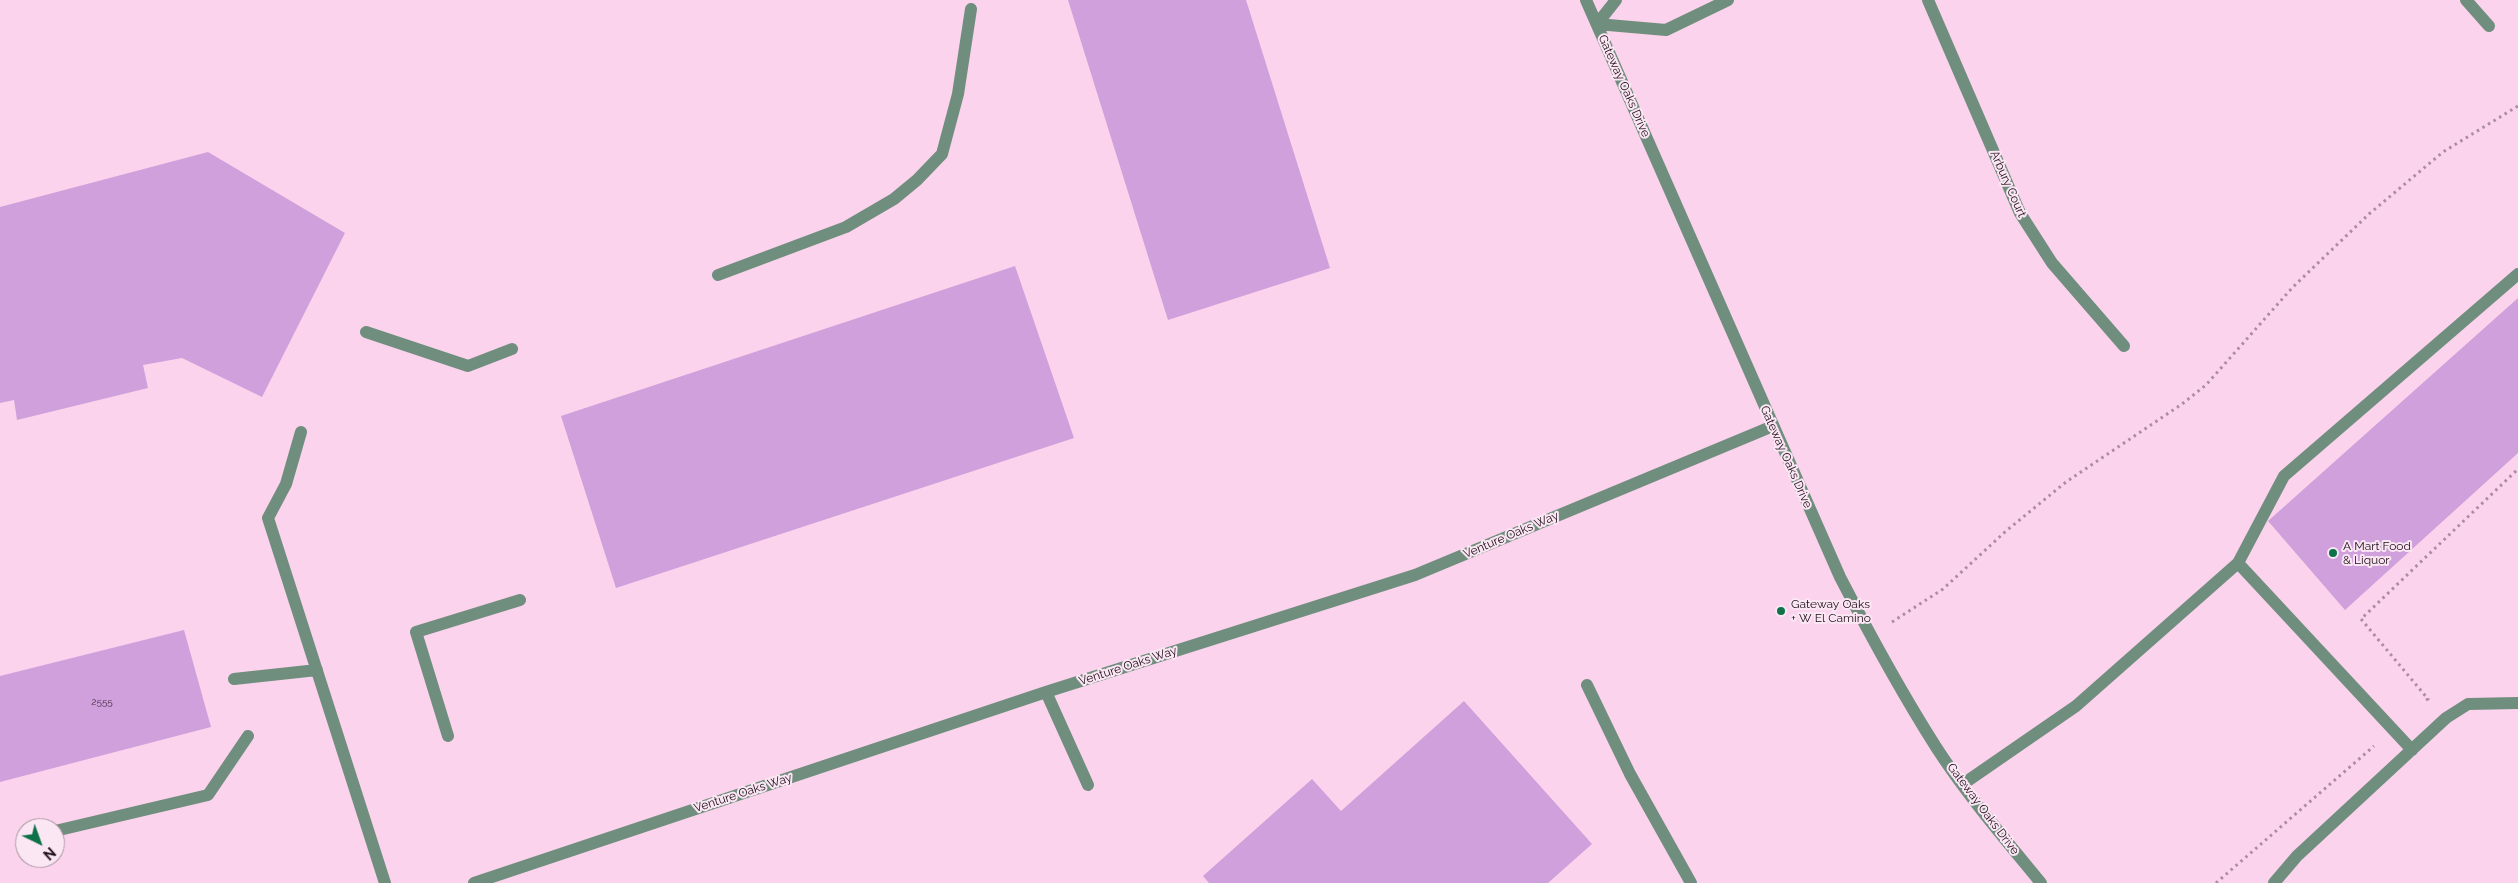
<!DOCTYPE html>
<style>
body{margin:0}
#map{position:relative;width:2518px;height:883px;overflow:hidden;background:#fbd3ed;font-family:Raleway,sans-serif}
canvas{display:block}
.north{position:absolute;left:15px;top:818px;width:50px;height:50px;box-sizing:border-box;background:#fbe7f4;border:1px solid #a3919d;border-radius:50%;rotate:138deg;font-size:14px;font-weight:700;line-height:20px;text-align:center;color:#1f0f1a}
.north::after{content:'';display:block;margin:auto;width:18px;height:22px;background:#0e7249;clip-path:polygon(50% 0,100% 100%,50% 72%,0 100%)}
</style>
<div id="map">
<canvas width="2518" height="883"></canvas>
<div class="north">N</div>
</div>
<script>
const ctx = document.querySelector('canvas').getContext('2d');
ctx.lineJoin = 'round';
function fill(path, color) {
  ctx.fillStyle = color;
  ctx.fill(path, 'evenodd');
}
function trace(path, color, width, dash) {
  ctx.strokeStyle = color;
  ctx.lineWidth = width;
  ctx.lineCap = dash ? 'butt' : 'round';
  ctx.setLineDash(dash || []);
  ctx.stroke(path);
}
function write(font, color, halo, rows, align = 'center') {
  ctx.font = font + ' Raleway,sans-serif';
  ctx.lineWidth = 4;
  ctx.setLineDash([]);
  ctx.textBaseline = 'middle';
  ctx.strokeStyle = halo;
  ctx.fillStyle = color;
  for (const [text, x, y, turn = 0] of rows) {
    ctx.save();
    ctx.translate(x, y);
    ctx.rotate((+turn || 0) * Math.PI / 180);
    ctx.textAlign = isNaN(turn) ? turn : align;
    if (halo) ctx.strokeText(text, 0, 0);
    ctx.fillText(text, 0, 0);
    ctx.restore();
  }
}
fill(new Path2D(`
 M1068,0h178l84,268 -162,52z
 M208,152l137,81 -83,164 -80,-39 -39,7 5,23 -131,32 -3,-20 -14,3v-196z
 M1015,266l59,172 -458,150 -55,-172z
 M2518,298v155l-173,157 -77,-89z
 M184,630l27,97 -211,55v-106z
 M1464,701l128,143 -44,39h-339l-6,-7 109,-97 29,32z`), '#cfa0db');
trace(new Path2D(`
 M1892,622l51,-33 63,-58 60,-49 116,-78 24,-19 86,-97 77,-74 74,-62 75,-46
 M2426,700l2,-1 -67,-80 157,-150
 M2216,883l158,-137`), '#ab8ca0', 3, [2.5, 4]);
trace(new Path2D(`
 M1586,0l254,577c30,58 61,115 96,170 31,48 69,92 105,136
 M1928,0l92,213 32,50 72,83
 M2466,0l23,26
 M1597,24l69,6 62,-30
 M1597,24l19,-24
 M718,275l128,-48 48,-28 23,-19 25,-26 16,-60 13,-85
 M366,332l102,34 44,-17
 M301,432l-15,52 -18,34 117,365
 M2238,563l46,-87 234,-202
 M234,679l83,-9
 M1587,685l43,89 61,109
 M1046,692l42,93
 M448,736l-32,-104 104,-32
 M1963,784l113,-78 162,-143 174,187
 M55,831l153,-36 40,-59
 M474,883l572,-191 369,-117 358,-149
 M2274,883l23,-27 149,-138 22,-14 50,-1`), '#708e7d', 12);
for (const [x, y, r, color] of [
 [2333,553,5,"#0e7249"],
 [1781,611,5,"#0e7249"]
]) {
  const dot = new Path2D();
  dot.arc(x, y, r, 0, 2 * Math.PI);
  ctx.fillStyle = color;
  ctx.fill(dot);
  trace(dot, '#fbe7f4', 2);
}
write('10px', '#4b334a', null, [
 ["2555",102,702]
]);
write('12px', '#1f0f1a', '#fbe7f4', [
 ["Gateway Oaks Drive",1624,86,66],
 ["Arbury Court",2008,184,66],
 ["Gateway Oaks Drive",1786,457,66],
 ["Venture Oaks Way",1511,535,-23],
 ["Venture Oaks Way",1128,666,-18],
 ["Venture Oaks Way",743,793,-18],
 ["Gateway Oaks Drive",1983,809,53]
]);
write('12px', '#1f0f1a', '#fbe7f4', [
 ["A Mart Food",2343,546],
 ["& Liquor",2343,560],
 ["Gateway Oaks",1791,604],
 ["+ W El Camino",1791,618]
], 'left');
</script>
